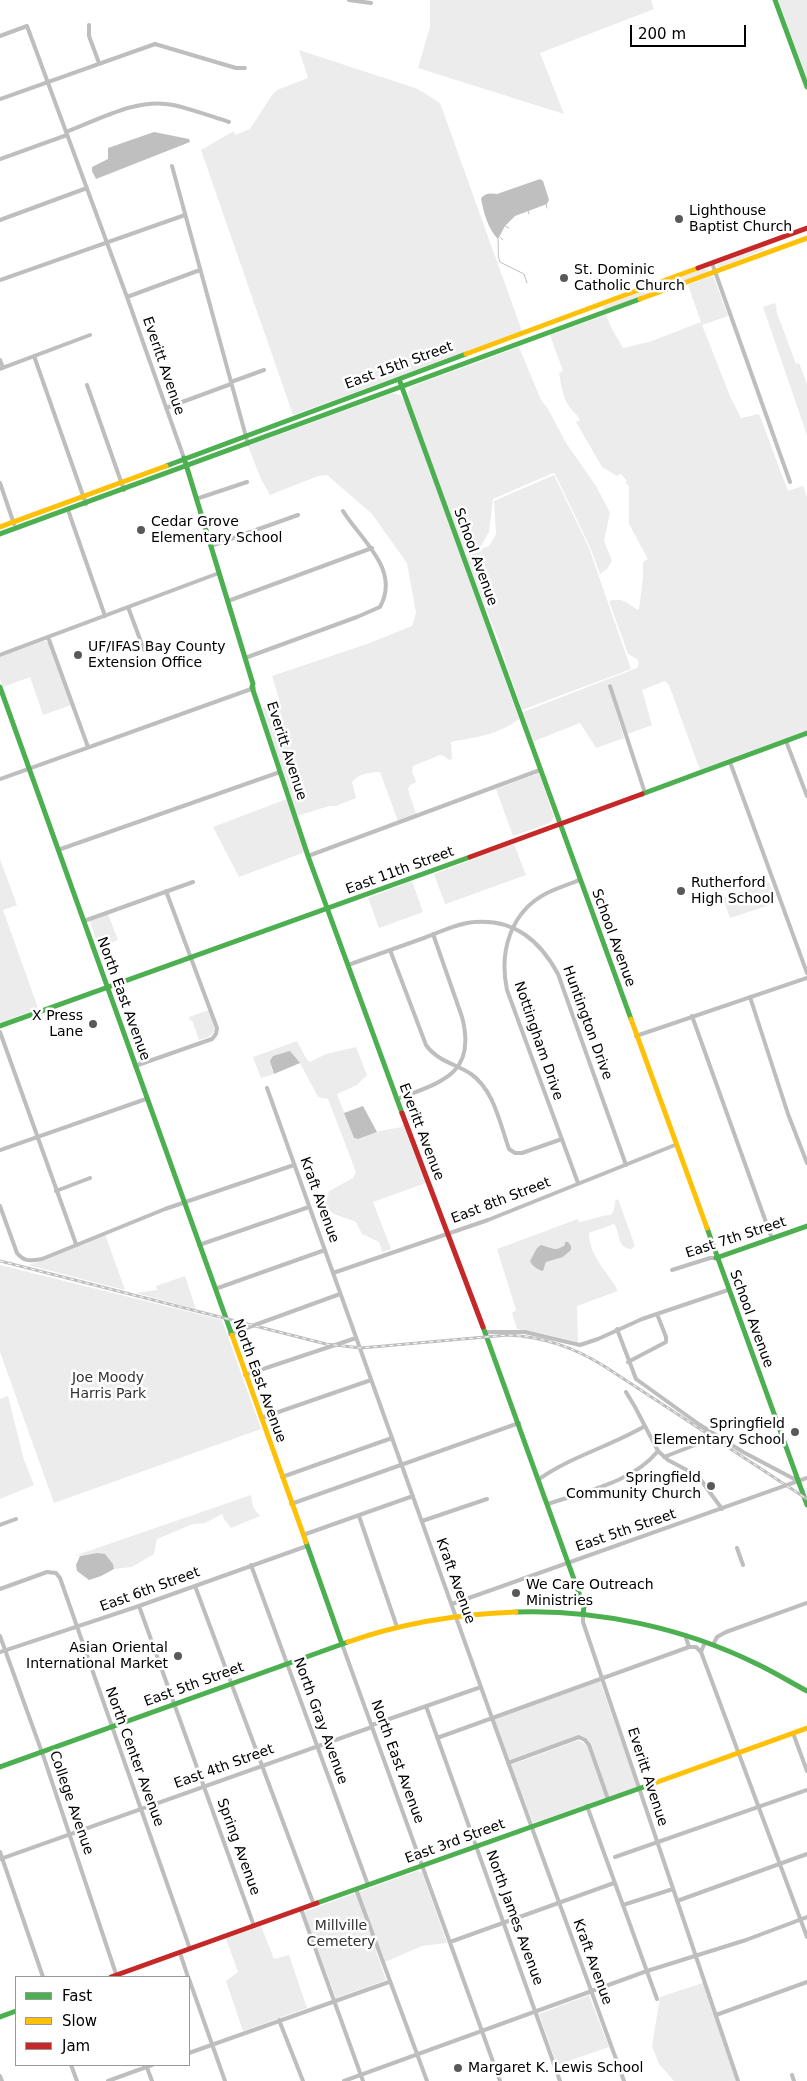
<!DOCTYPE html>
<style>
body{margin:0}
#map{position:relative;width:807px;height:2081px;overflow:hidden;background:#fff;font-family:"DejaVu Sans",sans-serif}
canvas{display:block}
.legend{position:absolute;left:15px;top:1976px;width:175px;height:90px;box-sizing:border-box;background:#fff;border:1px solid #999;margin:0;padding:6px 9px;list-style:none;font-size:15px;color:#000}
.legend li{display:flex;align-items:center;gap:10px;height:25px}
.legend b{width:25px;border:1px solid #999}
.scale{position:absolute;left:630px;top:25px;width:116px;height:22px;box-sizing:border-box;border:2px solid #000;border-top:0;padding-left:6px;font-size:15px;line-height:18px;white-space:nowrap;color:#000;-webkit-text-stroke:4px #fff;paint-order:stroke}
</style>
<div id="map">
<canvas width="807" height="2081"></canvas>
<ul class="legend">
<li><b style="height:6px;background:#4caf50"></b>Fast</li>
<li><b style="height:6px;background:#ffc107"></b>Slow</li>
<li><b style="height:6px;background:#c62828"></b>Jam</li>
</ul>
<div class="scale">200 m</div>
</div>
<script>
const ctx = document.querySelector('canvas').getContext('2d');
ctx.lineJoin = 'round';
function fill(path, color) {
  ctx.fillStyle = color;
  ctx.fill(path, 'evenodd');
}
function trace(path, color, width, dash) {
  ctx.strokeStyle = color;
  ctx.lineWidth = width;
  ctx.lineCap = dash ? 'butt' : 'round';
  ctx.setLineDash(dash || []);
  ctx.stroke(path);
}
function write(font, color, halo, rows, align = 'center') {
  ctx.font = font + ' "DejaVu Sans",sans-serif';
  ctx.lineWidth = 5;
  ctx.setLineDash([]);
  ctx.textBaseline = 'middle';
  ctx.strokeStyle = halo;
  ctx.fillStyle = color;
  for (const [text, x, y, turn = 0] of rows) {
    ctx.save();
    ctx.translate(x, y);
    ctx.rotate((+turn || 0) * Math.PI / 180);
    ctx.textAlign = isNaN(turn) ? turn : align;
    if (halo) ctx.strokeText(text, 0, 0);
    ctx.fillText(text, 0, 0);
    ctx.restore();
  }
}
fill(new Path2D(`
 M430,0h221l3,9 -114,44 24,61 -146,-46 12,-41z
 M778,0h29v79z
 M299,50l119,39 22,14 82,228 -229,84 -92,-265 33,-19 1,4 15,-6 22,-34 5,-5 31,-12z
 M761,248l5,1 -45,18h-5l4,-4z
 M703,269h6l-1,3 -102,37h-4l2,-3z
 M713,275l15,41 -26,9 28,71 11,22 18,-4 29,77 15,-5 4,11v233l-107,40 -31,-85 -4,-4 -23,9 10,35 -25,9 -16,-51 -3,1 16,54 -28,10 -16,-25 -48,19 -11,-32 2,2 114,-44 2,-5 -2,-4 -9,-5 -19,-53c14,-4 18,2 29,9l1,-1c2,-14 5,-33 4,-47l5,-3 -19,-35v-38l-4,-4 2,-1 -6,-7 -4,2 -15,-9 -26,-45 4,-2c-3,-6 -7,-8 -10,-12 -7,-9 -9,-24 -11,-35l4,-2 -13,-36 56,-20 6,14 11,19 26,-6 52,-20 -13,-37z
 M775,303l2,6 -1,1 20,54 3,-1 8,21v51l-44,-128z
 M519,347l22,53 7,9 18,34 30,43 14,27 -6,28 8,20 -5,8 -7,5 -10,-27 -35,-73 -2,-1 -60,26 -4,33 -9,16 -16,5 -55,-152 -1,-10 5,-5z
 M393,393l7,2 6,8 113,316c-22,16 -42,18 -68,23l1,17 -3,1 -5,-4 -4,-1 -27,11 -1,5 4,11 -6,3 -2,4 8,25 -18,7 -18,-49c-9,0 -22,2 -28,10l4,16 -20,8h-7l-32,10 -35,-108 18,-6 -8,-26 95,-32 45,-18 4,-13 -9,-50 -35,-49 -45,-39 -9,1 -48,19 -9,-16 -13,-33z
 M554,475l35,73 42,121 -109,41 -25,-74 -32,-81 24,-9 7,-12 -2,-33z
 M44,641l5,1 22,63 -28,10 -13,-38 -27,10 -3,-8v-22z
 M539,773l15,44 -4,6 -37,13 -17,-47z
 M287,799l18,53 -66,25 -26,-50z
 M514,844l12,31 -147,53 -11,-30 44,-17 11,31 22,-8 -11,-30z
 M0,859l17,46 -14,5 34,95v4l-37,14z
 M769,882l7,21 -46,15 -7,-20z
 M108,914l10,26 -19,8 -9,-27z
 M209,1010c6,18 12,24 -10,30l-7,-20 -2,1 -1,-4z
 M297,1041l10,19 3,2 16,-8 30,-7 11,28 -10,10 -20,9 17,44 4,1 22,-8 22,-4v-2l2,-1 22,59 -53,19 18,47 -9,3 -3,-10 -17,-8 -6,-12 -22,-8 -9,-7 4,-16 24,-13 3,-6 -28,-73 -10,-2 -18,-34 -29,4 3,7 -13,4 -8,-21z
 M618,1199l17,47 -4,3c-15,-1 -10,-16 -17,-25l-25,9c0,23 19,39 29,58l-41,15 1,36 -38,-9 -23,-4 -5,-16 4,-3 -19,-61 81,-30 1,3c9,-1 25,-8 32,-7l3,-5 1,-9zM565,1243l2,11 -21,8 -1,5 -6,3 -9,-9 3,-4 14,-10c7,4 11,2 18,-2z
 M105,1234l20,56 -97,-25 14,-4z
 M0,1265l222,55 39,109 -207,74 -54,-151z
 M185,1276l11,33 -60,-16 21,-3 -1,-4z
 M8,1396l16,64 10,25 -34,14v-100z
 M251,1495l2,12 7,9 -29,12 -7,-9 -2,-5 -17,9 -12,1 -36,15 -3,15 -22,13 -18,2 -1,-5 -16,-11 -23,3z
 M600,1681l37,106 -28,10 -18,-53 -5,-6 -6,-3 -71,25 -15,-41z
 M579,1740l8,6 19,52 -73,25 -22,-58z
 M417,1871l5,1 25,71 -25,3 -37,16 -26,-70z
 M356,1893l30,87 -50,18 -32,-86z
 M261,1926l13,33 15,-4 18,53 -64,23 -17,-50 12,-9 -12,-33z
 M703,1983l33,98h-62l-15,-17 -7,-18 8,-49z
 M589,1995l20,52 -52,18 -18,-51z`), '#ececec');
fill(new Path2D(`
 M154,132l35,7 1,3 -94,37 -4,-8v-4l16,-8v-11z
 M540,179l3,2 6,19 -2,4 -32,12 -10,10 -7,13c-10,-10 -14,-26 -17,-40 3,-6 10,-6 16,-5z
 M290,1051l10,12 -26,11 -4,-13 3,-5z
 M363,1106l14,26 -19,7 -4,-1 -10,-25z
 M565,1242h3l3,4v4l-8,7 -17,5 -3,9c-5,-1 -11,-5 -13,-10l7,-13 4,-3c11,3 14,7 24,0z
 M97,1553l8,1 8,10 1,5 -13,7 -12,4 -12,-9 -1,-6 4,-9z`), '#bfbfbf');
trace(new Path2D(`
 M546,204l1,4
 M528,211l1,3
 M505,226l4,2
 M500,237l3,3
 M498,239c1,8 -1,16 2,23l24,12 3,9`), '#bfbfbf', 1);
trace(new Path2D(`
 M349,0l22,3
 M89,25v11l10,27
 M0,36l27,-10 100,271 57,161
 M0,99l155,-55 81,24h9
 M66,132c32,-12 72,-35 107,-27 19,4 37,11 56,17
 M0,159l67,-24
 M172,166l76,278
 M0,220l87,-32
 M712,263l78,219
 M0,280l185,-65
 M127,297l73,-27
 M34,356l52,148
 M0,360l3,8
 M0,369l90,-34
 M231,382l33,-12
 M87,385l37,105
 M166,408l65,-24
 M0,483l14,41
 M196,499l51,-17
 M68,510l37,106
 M211,546l87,-31
 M228,601l144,-53
 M128,607l16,43
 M48,637l40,110
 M0,655l219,-82
 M245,658l112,-41 23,-10c21,-38 -20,-68 -37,-96
 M610,686l35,107
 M786,741l21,55
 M730,762l77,211
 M0,779l254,-91
 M58,850l222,-78
 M308,856l232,-86
 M84,921l109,-39
 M390,950l36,95c11,16 30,19 45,29 23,16 29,50 38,75l6,4h7l40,-14
 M348,965c25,-9 50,-18 76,-27 16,-6 34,-15 51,-16 40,-3 65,19 83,52l68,191
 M750,997l38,117 19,49
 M692,1016l80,223
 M0,1032l76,212
 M636,1036l171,-58
 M135,1066l77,-27 4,-5 1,-6 -51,-137
 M267,1088l225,630 132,363
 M397,1099c45,-17 80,-25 65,-82l-29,-83
 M0,1150l146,-51
 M578,1183l-71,-193c-8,-38 3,-78 40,-97 10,-5 22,-9 33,-13
 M56,1191l34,-13
 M0,1206l17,47c7,9 14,8 25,6l123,-50 129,-44
 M199,1245l110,-38
 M672,1270l38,-12h6
 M333,1273l155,-53 187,-75
 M215,1289l110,-39
 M617,1329l19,50 64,46 43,27 55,29
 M485,1332h40l55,13 18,-6 44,-20 86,-29
 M230,1334l110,-40
 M628,1362l38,-20v-5l-9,-23
 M245,1375l111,-37
 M626,1392l9,15 23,44 10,9 30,16 24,33
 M261,1418l110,-38
 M664,1457l41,-16
 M282,1477l110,-39
 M539,1479c33,-23 72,-33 106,-53
 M291,1504l228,-81
 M548,1504c37,-13 84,-21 110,-53
 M359,1516l38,111
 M422,1521l65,-22
 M0,1525l16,-6
 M303,1535l110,-39
 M737,1548l6,17
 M251,1565l117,320
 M195,1586l119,319
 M0,1589l47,-17 9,1 4,5 130,371
 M452,1604l355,-126
 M139,1606l115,320
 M583,1614v8l155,459
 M0,1636l44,122 73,219
 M705,1642l-4,10 106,285
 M342,1644l158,437
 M713,1645l4,-8 9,-5 81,-29
 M689,1647h7l5,5
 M0,1652l139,-46 168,-60
 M426,1706l134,375
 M372,1725l109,-38
 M793,1733l14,38
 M437,1738l252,-91 -4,-12
 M508,1763l71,-26 6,3 4,5 19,54
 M587,1806l70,193
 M0,1852l43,125
 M615,1857l192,-67
 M0,1859l372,-132
 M356,1889l71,192
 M677,1901l130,-47
 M623,1905l50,-16
 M301,1909l62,172
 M450,1942l164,-59
 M180,1953l8,24
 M189,1979l36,102
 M716,2015l91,-33
 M279,2020l24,61
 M189,2053l200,-71
 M71,2065l6,16
 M146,2065l6,16
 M792,2075l2,6
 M0,2076l2,5
 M108,2081l44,-16
 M344,2081l303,-110 99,-31 61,-23`), '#bebebe', 4);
trace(new Path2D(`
 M775,0l32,87
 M399,379l232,640
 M184,458l69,226 -1,3 56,169 94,257
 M166,466l300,-112
 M0,534l640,-235
 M0,687l232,648
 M642,794l165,-61
 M0,1026l470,-169
 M707,1228l100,277
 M716,1258l91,-32
 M483,1327l101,280 -1,7
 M306,1542l36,102
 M516,1612c81,-3 168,16 241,52 17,8 33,18 50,27
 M0,1767l348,-125
 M317,1903l335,-119
 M0,2017l16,-6`), '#4caf50', 5);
trace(new Path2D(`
 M640,299l167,-61
 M466,354l232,-86
 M0,527l166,-61
 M631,1019l76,209
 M232,1335l74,207
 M348,1642c54,-19 111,-28 168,-30
 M652,1784l155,-56`), '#ffc107', 5);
trace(new Path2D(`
 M698,268l109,-40
 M470,857l172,-63
 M402,1113l81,214
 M111,1977l206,-74`), '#c62828', 5);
const rail = new Path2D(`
 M0,1261l326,83 35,4 147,-13c36,2 65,12 96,31l203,133`);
trace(rail, '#bebebe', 3);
trace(rail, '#fff', 1, [4]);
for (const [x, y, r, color] of [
 [679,219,5,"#595959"],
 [564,278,5,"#595959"],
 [141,530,5,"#595959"],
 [78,655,5,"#595959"],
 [681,891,5,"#595959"],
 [93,1024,5,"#595959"],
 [795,1432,5,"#595959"],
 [711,1486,5,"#595959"],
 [516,1593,5,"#595959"],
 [178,1656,5,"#595959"],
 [458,2068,5,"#595959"]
]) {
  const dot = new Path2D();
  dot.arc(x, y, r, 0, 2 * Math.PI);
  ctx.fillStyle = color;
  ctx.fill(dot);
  trace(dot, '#fff', 2);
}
write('14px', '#000', '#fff', [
 ["Lighthouse",689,211],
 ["Baptist Church",689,227],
 ["St. Dominic",574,270],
 ["Catholic Church",574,286],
 ["Cedar Grove",151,522],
 ["Elementary School",151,538],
 ["UF/IFAS Bay County",88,647],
 ["Extension Office",88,663],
 ["Rutherford",691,883],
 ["High School",691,899],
 ["X Press",83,1016,"right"],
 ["Lane",83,1032,"right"],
 ["Springfield",785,1424,"right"],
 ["Elementary School",785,1440,"right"],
 ["Springfield",701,1478,"right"],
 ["Community Church",701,1494,"right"],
 ["We Care Outreach",526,1585],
 ["Ministries",526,1601],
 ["Asian Oriental",168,1648,"right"],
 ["International Market",168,1664,"right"],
 ["Margaret K. Lewis School",468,2068]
], 'left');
write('14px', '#000', '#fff', [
 ["Everitt Avenue",163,366,71],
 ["East 15th Street",399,366,-20],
 ["School Avenue",475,557,70],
 ["Everitt Avenue",286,751,72],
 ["East 11th Street",400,871,-20],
 ["School Avenue",613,938,70],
 ["North East Avenue",123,999,70],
 ["Huntington Drive",587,1023,70],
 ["Nottingham Drive",538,1041,71],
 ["Everitt Avenue",421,1132,69],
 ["Kraft Avenue",319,1200,70],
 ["East 8th Street",501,1201,-21],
 ["East 7th Street",736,1238,-18],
 ["School Avenue",751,1319,70],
 ["North East Avenue",259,1381,70],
 ["East 5th Street",626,1531,-19],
 ["Kraft Avenue",455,1581,70],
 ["East 6th Street",150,1590,-20],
 ["East 5th Street",194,1685,-20],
 ["North Gray Avenue",320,1721,70],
 ["North Center Avenue",134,1757,70],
 ["North East Avenue",397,1762,70],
 ["East 4th Street",224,1767,-20],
 ["Everitt Avenue",647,1777,72],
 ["College Avenue",71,1803,71],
 ["East 3rd Street",455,1842,-20],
 ["Spring Avenue",238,1847,70],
 ["North James Avenue",514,1918,70],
 ["Kraft Avenue",592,1962,70]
]);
write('14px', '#333', '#fff', [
 ["Joe Moody",108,1378],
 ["Harris Park",108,1394],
 ["Millville",341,1926],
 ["Cemetery",341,1942]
]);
</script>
